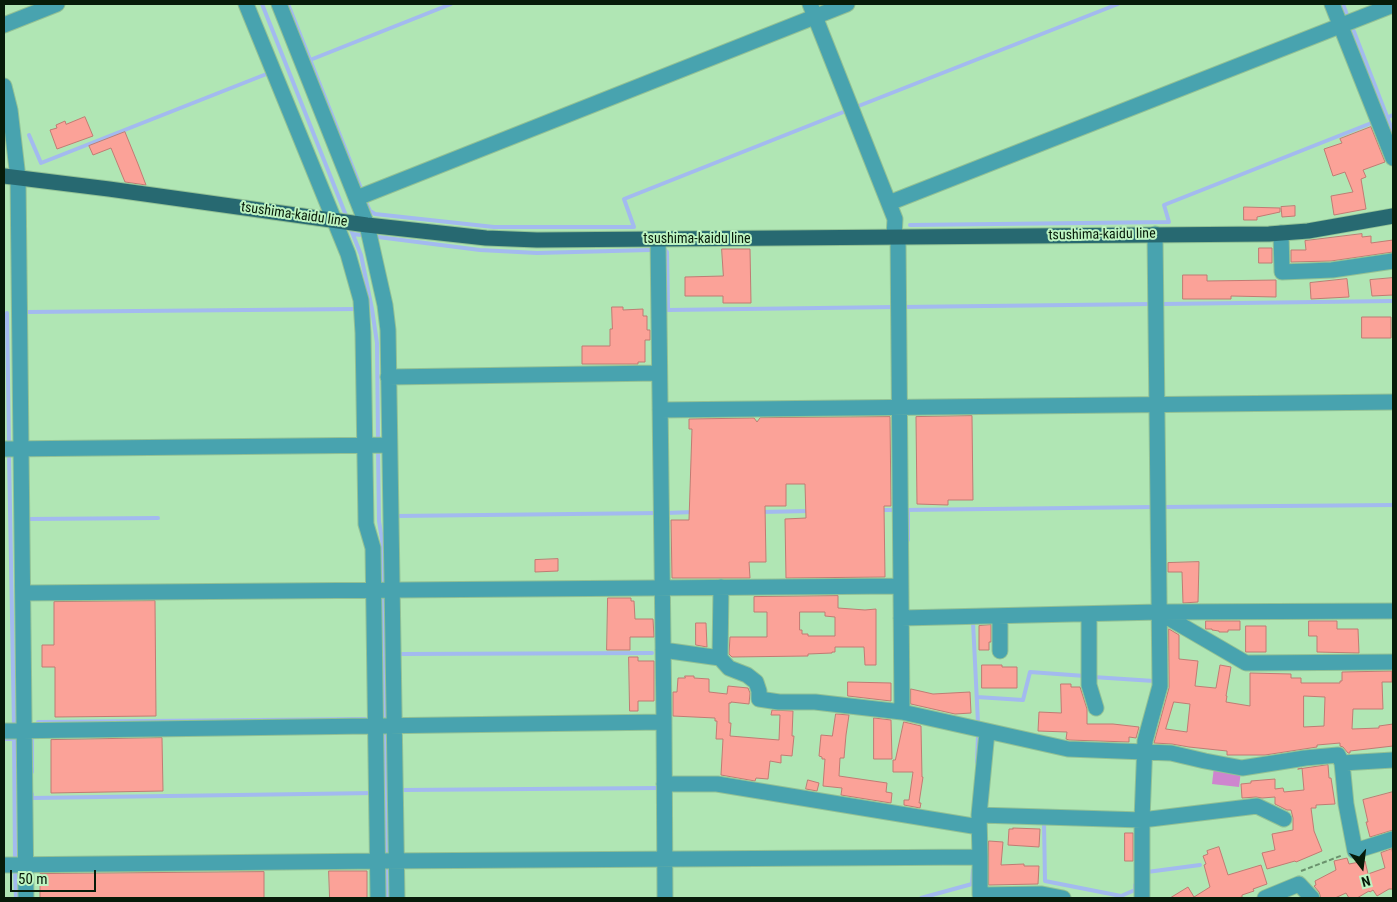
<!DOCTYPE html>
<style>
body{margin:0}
#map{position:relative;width:1397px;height:902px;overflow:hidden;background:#b0e6b4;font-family:"Roboto Condensed",sans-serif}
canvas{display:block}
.frame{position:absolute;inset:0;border:5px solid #071b09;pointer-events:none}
.north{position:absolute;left:1337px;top:842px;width:50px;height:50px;-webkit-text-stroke:4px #bdf3c1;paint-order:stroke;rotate:165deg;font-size:14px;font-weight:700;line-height:20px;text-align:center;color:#071b09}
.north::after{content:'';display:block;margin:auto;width:18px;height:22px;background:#071b09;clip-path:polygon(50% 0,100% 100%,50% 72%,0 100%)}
.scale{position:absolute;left:10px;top:870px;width:86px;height:22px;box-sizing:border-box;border:2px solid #071b09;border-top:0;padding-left:6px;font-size:15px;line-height:18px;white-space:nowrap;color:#071b09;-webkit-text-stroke:4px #bdf3c1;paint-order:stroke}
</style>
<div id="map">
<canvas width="1397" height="902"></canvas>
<div class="frame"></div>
<div class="north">N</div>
<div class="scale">50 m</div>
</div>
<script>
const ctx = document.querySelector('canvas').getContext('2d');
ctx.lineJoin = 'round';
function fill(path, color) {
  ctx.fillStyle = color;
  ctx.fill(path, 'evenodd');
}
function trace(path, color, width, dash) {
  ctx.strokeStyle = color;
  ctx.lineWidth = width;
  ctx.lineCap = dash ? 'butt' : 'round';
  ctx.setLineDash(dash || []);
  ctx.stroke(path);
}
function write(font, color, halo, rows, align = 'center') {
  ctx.font = font + ' "Roboto Condensed",sans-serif';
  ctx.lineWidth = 4;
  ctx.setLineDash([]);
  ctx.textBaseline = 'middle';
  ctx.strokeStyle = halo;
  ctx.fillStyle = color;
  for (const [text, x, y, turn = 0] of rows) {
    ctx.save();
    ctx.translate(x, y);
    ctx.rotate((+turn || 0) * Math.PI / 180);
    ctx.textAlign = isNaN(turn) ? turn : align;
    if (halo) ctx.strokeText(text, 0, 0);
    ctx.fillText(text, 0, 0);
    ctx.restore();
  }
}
fill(new Path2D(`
 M1214,767l27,4 -2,16 -27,-3z`), '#ce85ce');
trace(new Path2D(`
 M262,4l85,214
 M288,4l74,187
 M1343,4l5,14
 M1351,24l42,108
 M310,60l141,-56
 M856,107l262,-103
 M1386,118l7,-3
 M29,135l12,28 228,-90 -1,-3
 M365,200l5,11 5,3 119,13h140l-10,-28 222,-88
 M910,225l259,-3 -5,-17 210,-83
 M350,227l11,28 11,54 5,34 1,98
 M353,234l8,1
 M378,237l102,13 57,3 113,-3
 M665,250l2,2 1,58 226,-3
 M1163,304l230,-3
 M903,307l248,-3
 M27,312l330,-3
 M7,313l2,131
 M378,448l1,73 4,25v40
 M9,454l5,272
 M1163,507l230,-2
 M881,510h15
 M903,510l250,-3
 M761,512l48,-1
 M666,513l28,-1
 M396,516l263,-3
 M28,519l130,-1
 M908,540v-30
 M383,593l2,131
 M972,622h1l5,101
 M400,654l252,-1
 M1093,677l61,4
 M977,697l46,3 7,-28 55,4
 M38,722l327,-3
 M385,731l1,128
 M32,735v37
 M4,739h10l1,121
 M977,762l1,-27
 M402,790l256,-2
 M32,794v4l341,-5
 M1040,823h4l1,58 76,15 14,-6v-5
 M386,866l1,32
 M15,870l1,28
 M1147,872l53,-7
 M921,898l51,-14 1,-14`), '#a3baef', 4);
const building = new Path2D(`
 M85,117l8,19 -36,13 -7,-19 7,-2 -1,-3 9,-4 1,3z
 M1371,127l14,35 -22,8 3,7 -5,2 5,30 -32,6 -3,-19 22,-4 -8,-20 -12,4 -9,-27 18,-6 -2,-4z
 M125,132l13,32 8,21 -21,-3 -14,-34 -18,7 -4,-9z
 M1295,206v10l-13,1 -1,-10z
 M1244,207l36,1v4l-23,5v3h-13z
 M1362,234v3l9,-1v7l22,-3v12l-62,9 -40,1v-12h15l-1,-9z
 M1259,248h13v15h-13z
 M722,249h28l1,54h-28v-7h-38v-19l38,-1z
 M1183,275h24v6l69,-1v17l-45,-1v3h-48z
 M1393,278v17l-21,1 -2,-16z
 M1347,279l2,18 -38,2 -1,-16z
 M612,307h11v3l20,-1v7h4v14h3v10h-5v22h-7v2h-56v-18h28v-17h2z
 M1362,317h29v21h-29z
 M972,416l1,84h-25v5l-31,-1 -1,-87z
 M890,417l1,89h-7l1,71 -99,1 -1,-59 21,-1 -1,-34h-19v22h-21l1,56h-17l1,16h-78l-1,-58h18l3,-91h-3v-10l65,-1 3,4 3,-4z
 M558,559v12l-23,1v-12z
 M1199,562l-1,40 -15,1 -1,-31h-14v-9z
 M838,596v12l27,2 11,-1v56h-11l-1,-18h-29v5h-3v1l-24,1v2l-76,1 -3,-3 1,-17h37v-25h-13v-15zM800,612h25v4l10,1v19h-27v-2h-6v-4h-2z
 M608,598h23v3h3l1,18h18l1,18h-24v13h-23z
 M155,601l1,115 -101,1v-50h-13v-22h12v-43z
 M1206,621h34v9h-12v2h-9v-1l-7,-1v-1h-6z
 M1309,621h28v8h21l1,24 -42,-1v-16h-8z
 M696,623h10l1,24 -11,-2z
 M991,625v17h-2v8h-10v-24z
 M1246,626h20v26h-20z
 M1169,629l10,6v24l19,2 -3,25 20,2h1l4,-23 11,2 -5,29h1l-1,6 24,4v-33l41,1v4h10v5h39v-2h2v-9l50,-1v11h-10l1,27h-30l-1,20 27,-1v-2l14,-2v22l-43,5v2h-2l-5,-6 -3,-1v-3l-23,2v2l-52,8h-38v-4l-38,-4 -17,-3 -18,-1 15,-55zM1304,696l21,1 -1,29 -20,1zM1174,702l16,2 -3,28 -21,-3z
 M629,657h9v4h16v40h-16v10h-8z
 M982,665h20v2h15v21h-35z
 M685,676h9v2l15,1v13l18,2 1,-8 20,2 2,5 -1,11 -18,-2v1h-2v20h2l-1,13 49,4 1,-25h-9l1,-5 21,1 -1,25h2l-2,20 -11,-1v8l-11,-2 -2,18 -12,-1 -1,3 -34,-6 2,-36h-7l1,-18h-2v-3l-42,-2v-24h4l1,-14h7z
 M848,682l43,1v18l-43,-5z
 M1061,684h10v3h9l7,22v15h26l26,3 -3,11 -7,-1v5l-60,-2 -3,-1 1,-7 -29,-1 1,-19 22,1z
 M911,689l22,5 37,-2 1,21 -16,1 -44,-10z
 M836,714l13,1 -3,20 -2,23h-4l-1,18 48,7 -1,9 6,1 -1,10 -50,-8 1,-7 -19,-2 2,-27h-3v-2l-3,-1 2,-21 11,1z
 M874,718l17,2 1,39h-18z
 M904,722l17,4 1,51h1l-4,26h2l-1,5 -16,-3v-5h5l4,-28h-20v-12h2z
 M162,738l1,53 -112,2v-53z
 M1328,765l1,13h2l4,26 -19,1v3h-5l3,23 8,20 -26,11 -1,-1 -28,8 -5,-16 13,-3 -3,-16 21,-4v-12l-2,-8h-4l-12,-6v-7l-13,1 -6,-1 -14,1 -1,-14 10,-1v-2l24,-2v10l8,-1 1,4 20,-2 -2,-22 -4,1z
 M808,780l11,3 -2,8 -11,-2z
 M1393,792v38l-23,7 -4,-15h2l-5,-22z
 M1013,828l27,1 -1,18 -31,-2 1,-16h4z
 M1125,833h8v28h-8z
 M989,841l14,1 -2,23 23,-1v2h15l-1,18 -49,1z
 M1219,847l9,28 33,-10 6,19 -14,5 1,2 -12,4v2l-5,1h-67l18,-11 6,10 16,-10 -6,-22 2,-1 -3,-8 5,-2 -1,-3z
 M1392,849l1,7v33h-4l-12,7 -4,-6 -3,2 -1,-1 -12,7h-8l-3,-5 -11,5h-14l-2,-6 -5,-6 2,-1 -1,-4 21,-11 -2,-9 13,-3 2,6 16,-3 3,13 17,-6 -4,-15z
 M329,871h38v27h-37z
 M264,872v26h-224v-24z`);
fill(building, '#fba298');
trace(building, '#c07b73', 1);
const minor = new Path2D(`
 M246,4l102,250 13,46 2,33 3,191 7,24 5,350
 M279,4l88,221 18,80 3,25 9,568
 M810,4l85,215 -1,18
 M1332,4l61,154
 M4,25l53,-21
 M4,86l6,24 8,68 8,720
 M357,198l490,-194
 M889,203l504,-198
 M1281,233l1,39 50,-2 61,-9
 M898,237l4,475
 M658,239l6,483 1,176
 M388,377l271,-4
 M660,410l733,-8
 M4,449l385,-4
 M23,593l878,-7
 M1160,613l86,50 147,-1
 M1089,614v71l7,23
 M901,618l258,-6 234,-1
 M663,650l57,8 1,-71
 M1000,651v-35
 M720,658l9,10 18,7 9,7 3,9v8l20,3h36l87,10 166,37 103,4 34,8 37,7 63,-10 33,-3 4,8 51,-3
 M4,731l660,-9
 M1342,763l4,41 9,47 38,-12
 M664,784h53l262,43
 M979,815l163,5 3,-79 15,-55 -5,-452
 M980,857v38l62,-1 21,4
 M4,865l377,-4 599,-4 -1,-42 8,-83
 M1142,898v-78l115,-14 27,13
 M1265,898l34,-14 13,14`);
const major = new Path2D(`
 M4,176l105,13 258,36 119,13 51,2 732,-6 39,-3 85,-15`);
trace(minor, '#92c195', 17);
trace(major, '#92c195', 17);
trace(new Path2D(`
 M1301,871l42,-16`), '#6a926d', 2, [5, 2.5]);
trace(minor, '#48a3af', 15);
trace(major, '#276971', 15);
write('14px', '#071b09', '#bdf3c1', [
 ["tsushima-kaidu line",294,215,8],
 ["tsushima-kaidu line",1102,235,-1],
 ["tsushima-kaidu line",697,239]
]);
</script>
